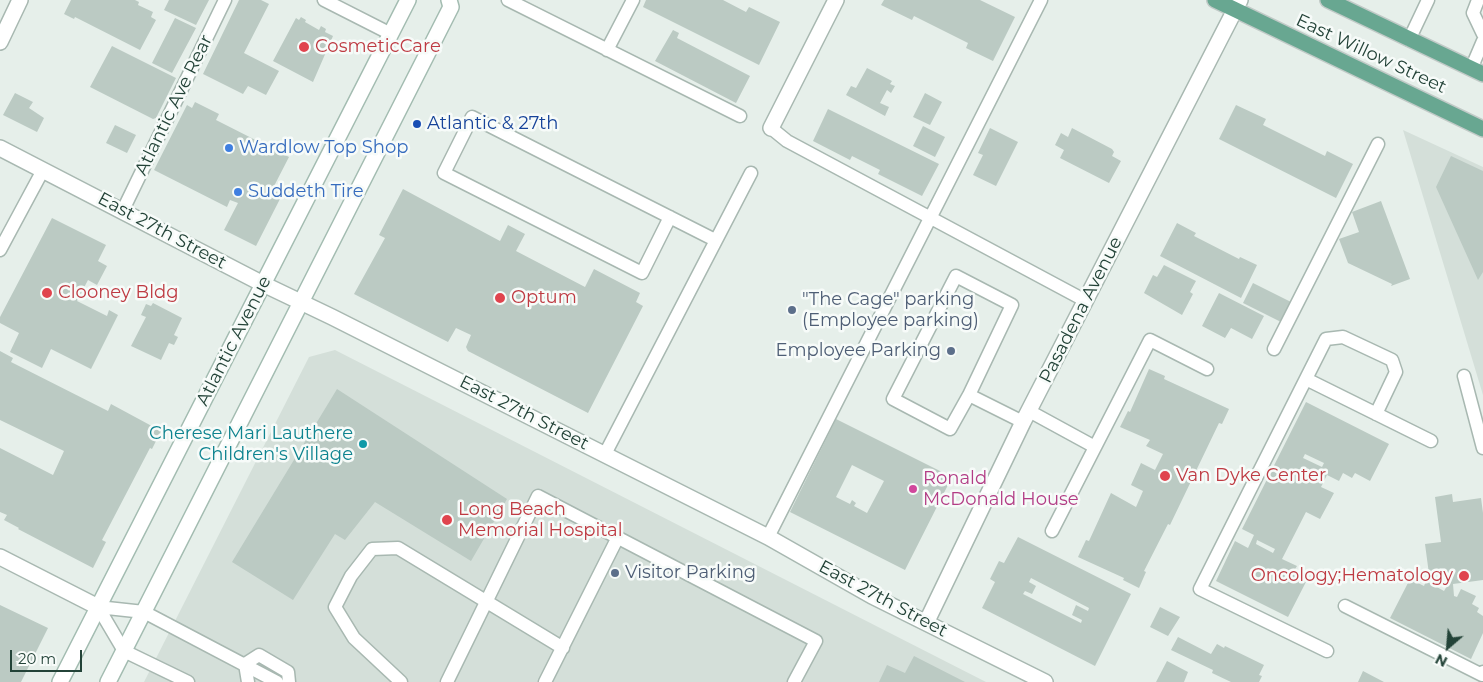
<!DOCTYPE html>
<style>
body{margin:0}
#map{position:relative;width:1483px;height:682px;overflow:hidden;background:#e6efea;font-family:Montserrat,sans-serif}
canvas{display:block}
.north{position:absolute;left:1423px;top:622px;width:50px;height:50px;-webkit-text-stroke:4px #f7fbf9;paint-order:stroke;rotate:207deg;font-size:14px;font-weight:700;line-height:20px;text-align:center;color:#234338}
.north::after{content:'';display:block;margin:auto;width:18px;height:22px;background:#234338;clip-path:polygon(50% 0,100% 100%,50% 72%,0 100%)}
.scale{position:absolute;left:10px;top:650px;width:72px;height:22px;box-sizing:border-box;border:2px solid #234338;border-top:0;padding-left:6px;font-size:15px;line-height:18px;white-space:nowrap;color:#234338;-webkit-text-stroke:4px #f7fbf9;paint-order:stroke}
</style>
<div id="map">
<canvas width="1483" height="682"></canvas>
<div class="north">N</div>
<div class="scale">20 m</div>
</div>
<script>
const ctx = document.querySelector('canvas').getContext('2d');
ctx.lineJoin = 'round';
function fill(path, color) {
  ctx.fillStyle = color;
  ctx.fill(path, 'evenodd');
}
function trace(path, color, width, dash) {
  ctx.strokeStyle = color;
  ctx.lineWidth = width;
  ctx.lineCap = dash ? 'butt' : 'round';
  ctx.setLineDash(dash || []);
  ctx.stroke(path);
}
function write(font, color, halo, rows, align = 'center') {
  ctx.font = font + ' Montserrat,sans-serif';
  ctx.lineWidth = 5;
  ctx.setLineDash([]);
  ctx.textBaseline = 'middle';
  ctx.strokeStyle = halo;
  ctx.fillStyle = color;
  for (const [text, x, y, turn = 0] of rows) {
    ctx.save();
    ctx.translate(x, y);
    ctx.rotate((+turn || 0) * Math.PI / 180);
    ctx.textAlign = isNaN(turn) ? turn : align;
    if (halo) ctx.strokeText(text, 0, 0);
    ctx.fillText(text, 0, 0);
    ctx.restore();
  }
}
fill(new Path2D(`
 M1403,130l80,37v228z
 M335,350l651,332h-842l165,-325z`), '#d4dfd9');
fill(new Path2D(`
 M71,0h64l4,2 -1,3 15,7 -2,5 5,3 -16,30 -65,-33 -1,2 -10,-5z
 M169,0h40l-13,25 -32,-15z
 M239,0h22l8,4 -25,49 35,18 -13,24 -18,-9 -5,8 -40,-20z
 M646,0h77l23,12 3,-5 31,15 -21,43 -116,-58z
 M884,0h96l35,17 -22,44 -27,-13 2,-5 -54,-27 -2,4 -31,-15z
 M301,17l5,3 -1,2 14,8 2,-4 5,3 -1,3 8,4 -20,46 -40,-21 23,-43 3,2z
 M175,18l21,10 -24,45 -20,-10z
 M673,30l6,3 -2,5 73,38 -14,27 -81,-42z
 M112,46l64,32 -20,40 -3,1 -63,-32z
 M867,68l25,13 -2,3 5,2 -4,7 -4,-3 -7,13 9,4 -4,9 -39,-21 5,-9 5,2z
 M15,93l18,9 -4,6 15,10 -7,14 -34,-17z
 M925,93l17,9 -12,23 -17,-8z
 M195,102l24,12 -3,6 73,37 -17,33 10,5 -26,51 -32,-16 14,-27 -8,-3 -3,7 -73,-37 33,-65 5,3z
 M1236,105l30,14 -3,6 62,31 2,-5 26,13 -17,34 -117,-59z
 M828,109l111,55 -17,32 -44,-22 2,-4 -28,-14 -2,4 -37,-19z
 M115,125l21,10 -9,18 -21,-10z
 M923,126l22,11 -10,20 -22,-11z
 M990,128l28,14 -22,44 -23,-11 10,-20 -5,-2z
 M1072,128l40,21 2,3 -2,4 9,5 -12,22 -49,-25 4,-8 -9,-5 6,-12 7,4z
 M1451,156l32,15v101l-5,8 -42,-93z
 M403,189l97,52 8,-16 17,9 -9,17 69,36 9,-18 46,24 -4,9 7,4 -55,107 -120,-62 -2,-4 5,-12 -15,-7 -8,14 -94,-48 31,-56 -6,-3z
 M1381,201l29,78 -19,7 1,-2 -44,-21 -9,-24 20,-7 -7,-20z
 M52,218l54,27 -8,16 9,5 -10,19 -9,-5 -11,21 30,15 2,-6 9,5 -27,54 -40,-20 -9,19 -32,-16 9,-19 -19,-10v-6z
 M1177,223l19,10 -2,3 45,23 1,-2 17,8 -16,33 -81,-42z
 M1164,265l32,16 -6,11 3,2 -11,21 -38,-22 9,-18 4,2z
 M1253,283l38,19 -10,20 -38,-19z
 M1219,293l45,23 -12,23 -21,-11 -6,10 -23,-12z
 M153,303l29,15 -8,17 4,2 -4,8 -5,-2 -8,17 -30,-14 15,-29 -5,-2 5,-11 5,2z
 M0,351l13,7 -2,4 97,49 3,-7 50,27 -9,18 -2,-1 -48,92 4,2 -13,26 -75,-39 1,-1 -15,-8 3,-5 -7,-3v-64l53,27 11,-24 -64,-31z
 M1149,369l16,7 -1,3 65,30 -7,15 -3,-1 -49,102 -2,-1 -24,47 2,1 -7,16 -16,-8 1,-2 -46,-21 8,-17 3,1 22,-48 25,14 7,-16 -12,-6 10,-22 14,7 8,-16 -17,-8 4,-6 -30,-13 8,-16 2,1z
 M337,389l170,110 -36,62 -96,-59 -30,38 -10,-6 -42,66 -61,-38z
 M1306,402l83,42 -19,37 -15,-8 -3,5 -9,-5 -4,8 -12,-6 -6,12 13,6 -14,26 -14,-7 -24,47 15,7 -3,5 14,7 -20,39 -72,-36 19,-40 13,7 6,-13 -12,-6zM1305,454l19,9 -2,4 -19,-9zM1257,540l18,9 -2,4 -17,-9z
 M836,419l116,58 -47,93 -115,-58zM852,465l32,16 -17,32 -13,-7 2,-3 -4,-3 -2,4 -14,-7z
 M1452,494l1,8 28,-4 2,15v67l-30,4 1,12 3,1 4,-8 15,7 -4,8 7,4 -2,4 6,4v17l-12,26 -81,-41 20,-39 14,7 2,-5 18,10 3,-5 -2,-15 -16,3 -4,-30 16,-2 -6,-45z
 M1018,537l113,57 -36,72 -113,-58 13,-26 -5,-3 9,-18 5,2zM1031,578l58,30 -1,3 -12,-6 -4,10 10,5 -1,3 -58,-29 2,-3 7,3 4,-8 -7,-4z
 M0,605l48,23 -27,54h-21z
 M1160,607l20,10 -12,19 -18,-9z
 M1178,637l33,17 6,-10 7,4 1,-2 39,19 -5,10 3,1 -3,6h-28l-19,-9 1,-3 -42,-20z
 M914,656l51,26h-86l8,-17 18,8z
 M1167,661l21,11 -4,10h-28z
 M1363,671l21,11h-26z`), '#bbcac3');
const service = new Path2D(`
 M324,0l67,34
 M508,0l232,116
 M1478,0l-5,13 10,21
 M1409,40l19,-40
 M607,50l26,-50
 M1471,69l12,-28
 M771,128l16,13 299,160
 M123,210l102,-210
 M670,217l-28,56 -198,-100 28,-56 243,123
 M0,250l43,-80
 M1274,349l104,-205
 M1464,376l19,72
 M1306,379l125,62
 M969,395l43,-90 -56,-29 -63,123 57,30 19,-34 54,27
 M1029,411l66,36
 M605,454l146,-281
 M1052,531l98,-191 57,29
 M768,537l273,-537
 M1345,606l137,69 1,-3
 M98,607l46,5 133,70
 M98,607l26,44 64,31
 M1327,651l-127,-62 126,-250 17,-2 49,23 4,12 -20,42
 M245,664l14,-9 29,17 1,10
 M245,664l3,18
 M401,682l-47,-44 -19,-31 16,-31 21,-27 26,-1 165,100
 M447,682l91,-186 278,145 -22,41
 M545,682l73,-145`);
const minor = new Path2D(`
 M0,42l20,-42
 M771,128l65,-128
 M0,148l263,136 69,33 436,220 104,59 173,86
 M0,557l98,50
 M927,621l96,-199 217,-422`);
const secondary = new Path2D(`
 M60,682l348,-682
 M108,682l343,-675 -2,-7`);
const primary = new Path2D(`
 M1215,0l268,129
 M1328,0l155,74`);
trace(service, '#a8b8b1', 15);
trace(minor, '#a8b8b1', 18);
trace(secondary, '#a3bcb1', 18);
trace(primary, '#c1cac7', 18);
trace(service, '#fff', 12);
trace(minor, '#fff', 15);
trace(secondary, '#fff', 15);
trace(primary, '#68a791', 15);
for (const [x, y, r, color] of [
 [304,47,6,"#e0444e"],
 [417,124,5,"#1a4fb4"],
 [229,148,5,"#3f7fe0"],
 [238,192,5,"#3f7fe0"],
 [47,293,6,"#e0444e"],
 [500,298,6,"#e0444e"],
 [792,310,5,"#5c6f8a"],
 [951,351,5,"#5c6f8a"],
 [363,444,5,"#0f9aa8"],
 [1165,476,6,"#e0444e"],
 [913,489,5,"#d1479c"],
 [447,520,6,"#e0444e"],
 [615,573,5,"#5c6f8a"],
 [1464,576,6,"#e0444e"]
]) {
  const dot = new Path2D();
  dot.arc(x, y, r, 0, 2 * Math.PI);
  ctx.fillStyle = color;
  ctx.fill(dot);
  trace(dot, '#f7fbf9', 2);
}
write('18px', '#be3a42', '#f7fbf9', [
 ["CosmeticCare",315,47],
 ["Clooney Bldg",58,293],
 ["Optum",511,298],
 ["Van Dyke Center",1176,476],
 ["Long Beach",458,510],
 ["Memorial Hospital",458,531],
 ["Oncology;Hematology",1453,576,"right"]
], 'left');
write('18px', '#234338', '#f7fbf9', [
 ["East Willow Street",1371,54,25],
 ["Atlantic Ave Rear",174,105,-64],
 ["East 27th Street",162,231,28],
 ["Pasadena Avenue",1081,310,-63],
 ["Atlantic Avenue",234,341,-63],
 ["East 27th Street",524,413,27],
 ["East 27th Street",883,599,28]
]);
write('18px', '#164399', '#f7fbf9', [
 ["Atlantic & 27th",427,124]
], 'left');
write('18px', '#366cbe', '#f7fbf9', [
 ["Wardlow Top Shop",239,148],
 ["Suddeth Tire",248,192]
], 'left');
write('18px', '#4e5e75', '#f7fbf9', [
 ["\"The Cage\" parking",802,300],
 ["(Employee parking)",802,321],
 ["Employee Parking",941,351,"right"],
 ["Visitor Parking",625,573]
], 'left');
write('18px', '#0d838f', '#f7fbf9', [
 ["Cherese Mari Lauthere",353,434],
 ["Children's Village",353,455]
], 'right');
write('18px', '#b23c85', '#f7fbf9', [
 ["Ronald",923,479],
 ["McDonald House",923,500]
], 'left');
</script>
